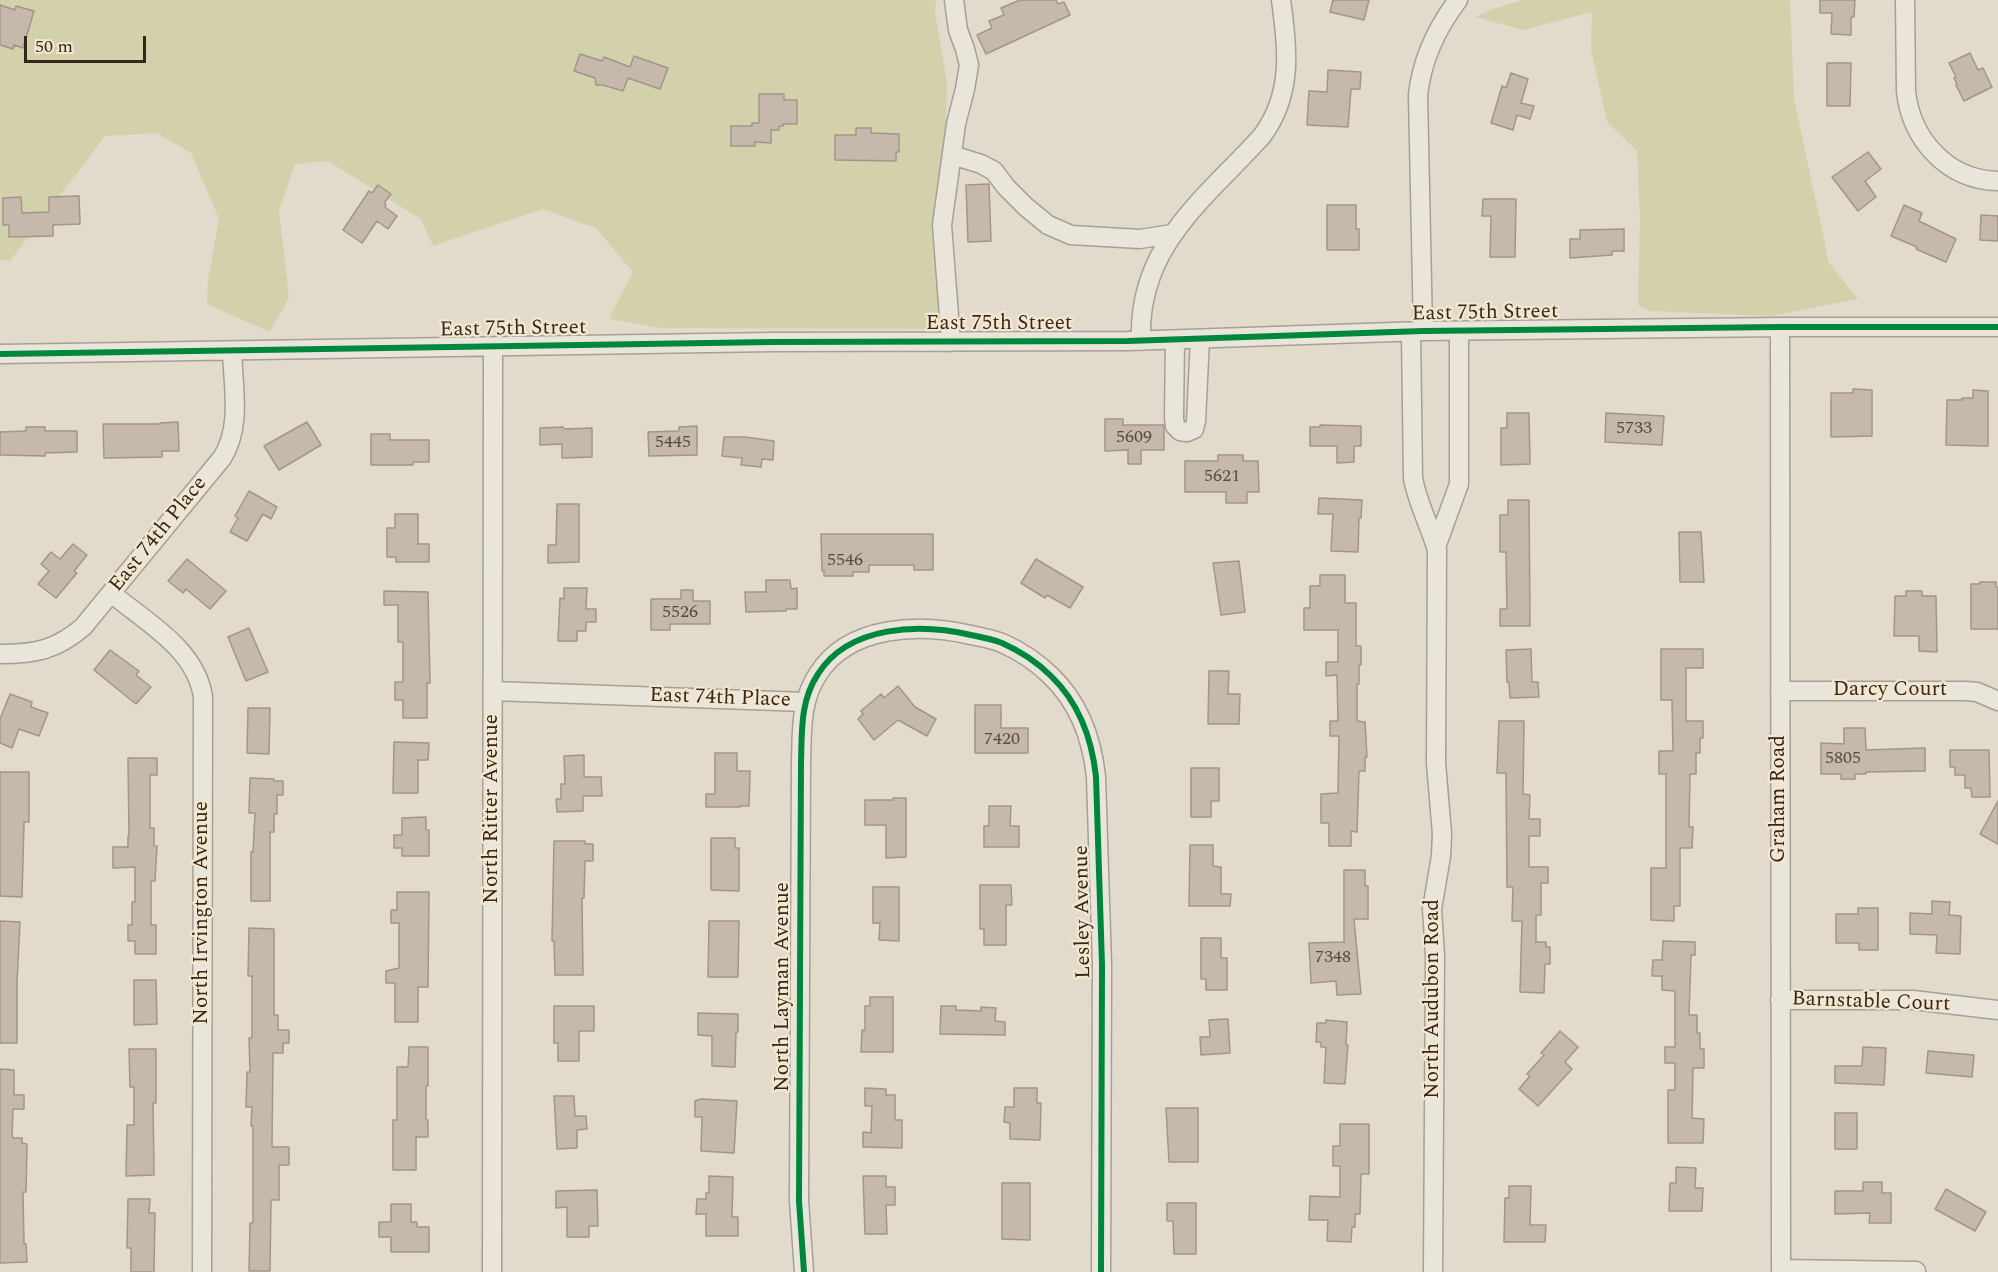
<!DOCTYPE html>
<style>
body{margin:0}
#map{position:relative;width:1998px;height:1272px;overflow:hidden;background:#e2daca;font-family:Spectral,serif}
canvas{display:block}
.scale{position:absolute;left:24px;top:36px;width:122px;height:27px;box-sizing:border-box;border:3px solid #35271c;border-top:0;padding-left:8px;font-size:18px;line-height:21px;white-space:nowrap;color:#35271c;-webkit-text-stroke:4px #f4e7cf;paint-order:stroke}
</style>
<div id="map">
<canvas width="1998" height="1272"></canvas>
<div class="scale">50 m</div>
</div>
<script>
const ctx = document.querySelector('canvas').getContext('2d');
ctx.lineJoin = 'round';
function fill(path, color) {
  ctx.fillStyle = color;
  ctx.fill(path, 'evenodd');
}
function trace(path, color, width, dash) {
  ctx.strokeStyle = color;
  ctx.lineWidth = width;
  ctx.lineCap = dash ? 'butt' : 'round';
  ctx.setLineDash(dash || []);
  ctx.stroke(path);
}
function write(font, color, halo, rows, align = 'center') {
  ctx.font = font + ' Spectral,serif';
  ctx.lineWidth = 4.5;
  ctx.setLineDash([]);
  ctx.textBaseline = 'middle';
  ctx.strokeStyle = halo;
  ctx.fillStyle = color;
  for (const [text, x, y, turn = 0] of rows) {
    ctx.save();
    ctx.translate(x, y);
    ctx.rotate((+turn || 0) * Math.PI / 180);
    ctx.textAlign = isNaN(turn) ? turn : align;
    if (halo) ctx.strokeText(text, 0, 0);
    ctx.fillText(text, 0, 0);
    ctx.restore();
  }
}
fill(new Path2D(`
 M0,0h936l-1,12 12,71 -7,246 -279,-1 -52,-9 24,-47 -37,-44 -53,-19 -110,37 -12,-27 -93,-58 -33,3 -16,46 10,88 -19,34 -63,-28 1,-24 11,-61 -28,-66 -34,-20 -52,3 -95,125 -10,-1z
 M1523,0h267l4,99 35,164 29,36 -86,17 -122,-5 -12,-6 2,-87 -3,-67 -30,-29 -16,-73 1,-37 -69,18 -47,-13 17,-8z`), '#d3d1ac');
const building = new Path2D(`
 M1020,0h36l2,4 6,-2 6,13 -84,39 -9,-19 15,-7 -3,-7 15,-6 -3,-7z
 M1333,0h36l-5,20 -34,-8z
 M1820,0h35l-1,17h-3v18l-20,-1 1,-21h-12z
 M0,5l15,5 1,-4 18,5 -11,37 -9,-3 -1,4 -13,-4z
 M1970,53l8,17 5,-2 9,19 -28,14 -8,-16 1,-1 -3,-6 2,-1 -7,-14z
 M580,54l22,7 2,-4 26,10 4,-11 34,12 -8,21 -32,-11 -5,13 -20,-6h-7l-1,-7 -21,-7z
 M1827,63h24l-1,43h-23z
 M1328,70l33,2 -1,17h-9l-3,38 -41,-2 2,-34 18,1z
 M1511,73l17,6 -7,24 13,3 -4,13 -13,-4 -4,15 -22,-7 11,-37 4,2z
 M759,94h25v6h13v24h-14v2h-4v4h-8v13l-16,-1v4h-24v-20h21v-3h7z
 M856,128h15v5l28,1v18h-3v9l-61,-1v-25h21z
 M1868,152l13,17 -16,12 11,16 -18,14 -26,-34z
 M989,184l2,57 -23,1 -2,-57z
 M378,185l13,9 -7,9 2,2 -1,2 12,9 -9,13 -11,-8 -15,22 -19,-13 26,-39 3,2z
 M79,196l1,28 -27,1v11l-44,1v-12h-6v-27l18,-1 1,16 27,-1v-15z
 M1483,199h33l-1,58h-25l1,-41h-9z
 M1327,205h29v24h3v21h-32z
 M1904,205l18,8 -3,8 37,18 -10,23 -30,-13 1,-2 -26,-11z
 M1981,215l17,1v25l-18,-1z
 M1624,229v22h-12v4l-42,3v-19h10v-9z
 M1853,389l19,1v46l-41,1v-44h22z
 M1973,390l15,1v55l-42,-1 1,-45h15v-2h11z
 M1507,413h22l1,51 -29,1v-37h6z
 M1606,413l58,3 -2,29 -57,-3z
 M1105,419h18v6h41v25h-23v14h-13v-14l-23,1z
 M178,422l1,29h-17v6l-58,1 -1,-34h57v-1z
 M307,422l14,23 -42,25 -15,-24z
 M1320,425l41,1v20h-7v16l-17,1v-17h-27v-19h10z
 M697,426v29l-48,1 -1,-24 31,-1v-4z
 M26,427h19v4h32v21l-32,1v3l-45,-1v-23l26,-1z
 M563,427l1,2 28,-1v29l-30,1v-14l-22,1v-17z
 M371,434h19v6h39v22h-16v3h-42z
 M724,437h21l29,4 -1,19 -11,-1 -1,8 -20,-2 1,-7 -20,-2z
 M1218,455h25v6h15l1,31h-12v11h-21v-11h-41v-31h33z
 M249,491l28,16 -6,12 -8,-5 -16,27 -17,-9 8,-14 -3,-2z
 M1319,498l43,2 -1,18h-2l-1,34 -27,-1 2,-37h-15z
 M1508,500h21l1,126h-30v-17h7l-1,-57h-6v-37h8z
 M557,504h22v58l-31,1v-18h8z
 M395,514h23v30h11v18h-33v-5h-9v-29h8z
 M1679,532h22l3,50h-24z
 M821,534h112v36h-19v-5h-45v7h-16v4h-29v-5h-2z
 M73,544l14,11 -13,16 3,2 -21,25 -18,-14 11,-13 -8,-7 10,-12 9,7z
 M187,559l39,32 -16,18 -24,-20 -3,4 -15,-12z
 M1036,559l47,28 -13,21 -23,-13 -2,3 -24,-15z
 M1239,561l6,51 -24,3 -8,-52z
 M1320,575h25v28h11v43h5v19h-2v19h-2v37l8,1 2,35h-2v14h-6l-2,61 -6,-1v15h-22v-23h-8v-29l17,-1 1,-57h-9v-15h8l-1,-46 -11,1v-14h12v-32h-34v-22h6v-22h10z
 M766,580h24l1,9 6,-1v21h-11v2l-40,1 -1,-20h21z
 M1980,582h16v5h2v42h-27v-45h9z
 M564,588h23l-1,21h10v13h-10v9h-9v10h-19l2,-43 4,1z
 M681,590h12v11h17v23h-40v6h-19v-31h30z
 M384,591l44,1 2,91h-3v35h-24v-18h-8v-18h8v-40h-5v-37h-14z
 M1906,591h16v5h14l1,56 -18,-1v-15h-25l1,-40h11z
 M249,628l19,44 -22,9 -18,-44z
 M1531,649l1,33h6l1,15 -29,1 -1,-16h-2l-1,-32z
 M1661,649h42v19h-17v53h17v17h-3v15h-4v21h-6l-1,53h4l-1,21h-12v58h-6v15l-23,-1v-52h15v-94h-7v-23h14l-1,-51h-11z
 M110,650l29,21 -3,4 15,12 -15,17 -42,-34z
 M1209,671h20l-1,23h12l-1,30h-31z
 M898,686l17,21 21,12 -9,17 -29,-16 -24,20 -16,-21 5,-5 -2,-3 20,-17 3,4z
 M10,694l22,8 -1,5 17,6 -9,23 -20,-7 -7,19 -12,-5v-24z
 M975,705h26v23h27v25h-53z
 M248,708h22l-1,46 -22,-1z
 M1499,721h25l-1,73 7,1 -1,24h11v17h-11v31h19v16h-7v32h-5v27h10v5h4v17h-5l-1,29 -24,-1 2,-71h-10l1,-34h-6l-1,-114h-9z
 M1844,728h21l1,22 59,-2v23l-59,1v2h-11v5h-14v-5h-20v-31l23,1z
 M394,742l35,1 -1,17h-10v33h-25z
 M1950,750h39l1,47h-18l-1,-9h-6v-13h-10v-8h-5z
 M715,753h22v18h13l-1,35h-9v1h-34v-13h9z
 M584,755v22h17l1,19h-19v15l-26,1 -1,-13h5v-15h4l-1,-28z
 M128,758h29v17h-7v53h4v18h3l-2,35h-4v44h5v29h-21v-13h-7v-16h4v-23h3v-35l-22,1v-21h15v-11h1z
 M1191,768h28v33h-8v16h-20z
 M0,772h29v50h-5l-2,75 -22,-1z
 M250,778l24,1v2h9v14h-6v19h-3v18h-4v69h-19v-49h2l2,-39h-6z
 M893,798h13v59l-20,1v-33h-21v-25h28z
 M1998,801v43l-18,-10z
 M989,806h22l-1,20h9v21h-35v-21h5z
 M426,817v13h3v26h-27v-8h-8v-13h8v-17z
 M711,838h24v10h4v43l-28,-1z
 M554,841h31v3h8v17h-8l-1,37h-2l1,77h-28l-1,-34h-2z
 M1190,845h23v21l8,1v27h10l-1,12h-41z
 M1344,870h21v16h3v33h-14l7,75 -24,1 -1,-14 -25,2 -2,-40 35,-1z
 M980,885h31l1,20h-6v40h-22v-16h-4z
 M873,887h26v54l-20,-1 1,-17h-7z
 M397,892h32l-1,95h-10v35h-23v-39h-9v-12l13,-3v-45h-8v-13h6z
 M1932,901l18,1 -1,13 12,1 -1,38 -24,-1 1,-18 -27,-1v-21l22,1z
 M1858,908h20v42h-19v-7h-23v-29h22z
 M0,921l20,1 -3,60v61h-17z
 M709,921h30l-1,56h-30z
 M249,928l25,1v86h4v15h11v13h-6v10h-10l-1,94h17v18h-10v35h-8l-1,71h-21l1,-48h3v-97h-2l1,-19h-6l1,-35h3l-1,-34h3v-62h-4z
 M1201,938h20v20h6v32h-21v-11h-5z
 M1663,941l32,1v13h-4l-2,60h8v18h3v16h4v19h-11l-1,50 12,1 -1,24h-35v-53h7v-27h-10v-16h10v-56l-13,-1v-14h-10l1,-16h9z
 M134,980h22l1,44 -23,1z
 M870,997h23v55h-32l1,-22h3v-24h5z
 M554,1006h40v25h-15v30h-21v-18h-4z
 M941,1006h15v4l25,1v-4l15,1 -1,13 10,1v13l-65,-1z
 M698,1013l40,1v18h-2l-1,35 -23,-1v-30l-14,-1z
 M1228,1019l2,34 -29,2 -1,-18h10l-1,-17z
 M1326,1020l21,2 -1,23h2l-3,39 -21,-1 2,-36h-5v-5h-5l1,-19h9z
 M1560,1031l18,16 -13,15 7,7 -34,37 -19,-17 11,-13 -3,-2 17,-19 -3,-2z
 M409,1047h19v39h-2v34h2v17h-12v33h-23v-50h4v-53h11z
 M1863,1047l23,1 -2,37 -49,-2v-17h27z
 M129,1049h27v54h-3l1,72 -28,1 1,-51h7v-38h-4z
 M1928,1051l46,4 -2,22 -46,-4z
 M0,1069l14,1v25h10v14h-11l-1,25 1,4h9v5l5,1 -1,48h-3l1,52h2l1,18 -27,1z
 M865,1088l21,1v6h9v25h7v28l-39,-1v-15l8,1 1,-27h-7z
 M1014,1088h23v15h4l-1,37 -30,-1v-16l-6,-1 1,-15h9z
 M554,1096h20l1,20h11l1,13 -10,1v18l-20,1z
 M701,1099l36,2 -3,52 -33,-2 1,-34h-7v-16z
 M1166,1108h32v54h-29z
 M1835,1113h22v36h-22z
 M1340,1124h29v50h-8l-1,40h-5v13h-3l-1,15 -24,-1 1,-21h-19l1,-24 30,1v-31h-7v-20h7z
 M1676,1167l20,1 -1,20h8l-1,23h-33l1,-28h6z
 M709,1176l24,1 -1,40h6v19h-32v-22h-10l1,-15h9v-6h3z
 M863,1176h23v11h9v18h-9l1,29h-22z
 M1863,1182h19v11h9v30h-22l1,-10 -35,1v-23h28z
 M1002,1183h28v57l-28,-1z
 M1509,1186h22l-1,39h16l-1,17h-41l1,-44h4z
 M1946,1189l40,23 -11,19 -40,-22z
 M597,1190l1,36h-9v11h-22v-30l-11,1v-17z
 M128,1199h22l-1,14h6l-1,59h-23v-24h-4z
 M1167,1203h29v51h-22l-1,-33h-6z
 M391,1204h20v18h6v5h12v25h-38v-15h-12v-15h12z`);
fill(building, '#c6b8ab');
trace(building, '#a2958a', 1.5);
const minor = new Path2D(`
 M1905,0l1,91c5,48 41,89 92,90
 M952,155l29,9 13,7 12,16 20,20 22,18 23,10 69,4 32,-5
 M1780,327l1,945
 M1423,331l-5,-236c4,-36 18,-66 40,-95
 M1411,332l2,146c4,24 17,48 24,72l-1,213 6,71 -1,22 -9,53 3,46 -2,317
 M1175,340l-1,78 1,8 5,5 7,1 7,-3 2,-8 4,-82
 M1141,341c-4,-95 64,-142 121,-205 31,-42 26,-87 19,-136
 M951,342l-9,-117 14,-101 9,-35 4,-24 -4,-16 -7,-19 -4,-30
 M0,354l772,-12 356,-1 295,-10 357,-4h218
 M1436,547l23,-63v-153
 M111,593c35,29 85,56 92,104l-1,575
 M0,654c35,0 56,-4 83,-27l139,-169c20,-31 11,-72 10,-107
 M493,691l312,11
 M1780,691h186l11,1 21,9
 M1780,1000h133l85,10
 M1781,1269l135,2
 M492,1272l1,-925
 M804,1272l-5,-71 2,-439c1,-30 -1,-61 17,-88 31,-49 102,-51 153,-39 10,2 21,4 31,8 18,8 35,19 49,33 28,27 41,63 45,101l6,188 -1,307`);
trace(minor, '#a79f94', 21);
trace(minor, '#eae5db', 18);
trace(new Path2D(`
 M0,354l772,-12 356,-1 295,-10 357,-4h218
 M804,1272l-5,-71 2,-439c1,-30 -1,-61 17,-88 31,-49 102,-51 153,-39 10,2 21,4 31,8 18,8 35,19 49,33 28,27 41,63 45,101l6,188 -1,307`), '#00873e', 6);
write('18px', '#594b40', null, [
 ["5733",1634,429],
 ["5609",1134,438],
 ["5445",673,443],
 ["5621",1222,477],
 ["5546",845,561],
 ["5526",680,613],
 ["7420",1002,740],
 ["5805",1843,759],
 ["7348",1333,958]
]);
write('21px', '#35271c', '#f4e7cf', [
 ["East 75th Street",1485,314,-1],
 ["East 75th Street",999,325],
 ["East 75th Street",513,330,-1],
 ["East 74th Place",159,535,-51],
 ["Darcy Court",1890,691],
 ["East 74th Place",720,699,2],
 ["Graham Road",1780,799,-90],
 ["North Ritter Avenue",493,809,-90],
 ["Lesley Avenue",1084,912,-91],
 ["North Irvington Avenue",203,913,-90],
 ["North Layman Avenue",784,987,-90],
 ["North Audubon Road",1434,999,-90],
 ["Barnstable Court",1871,1003,2]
]);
</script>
